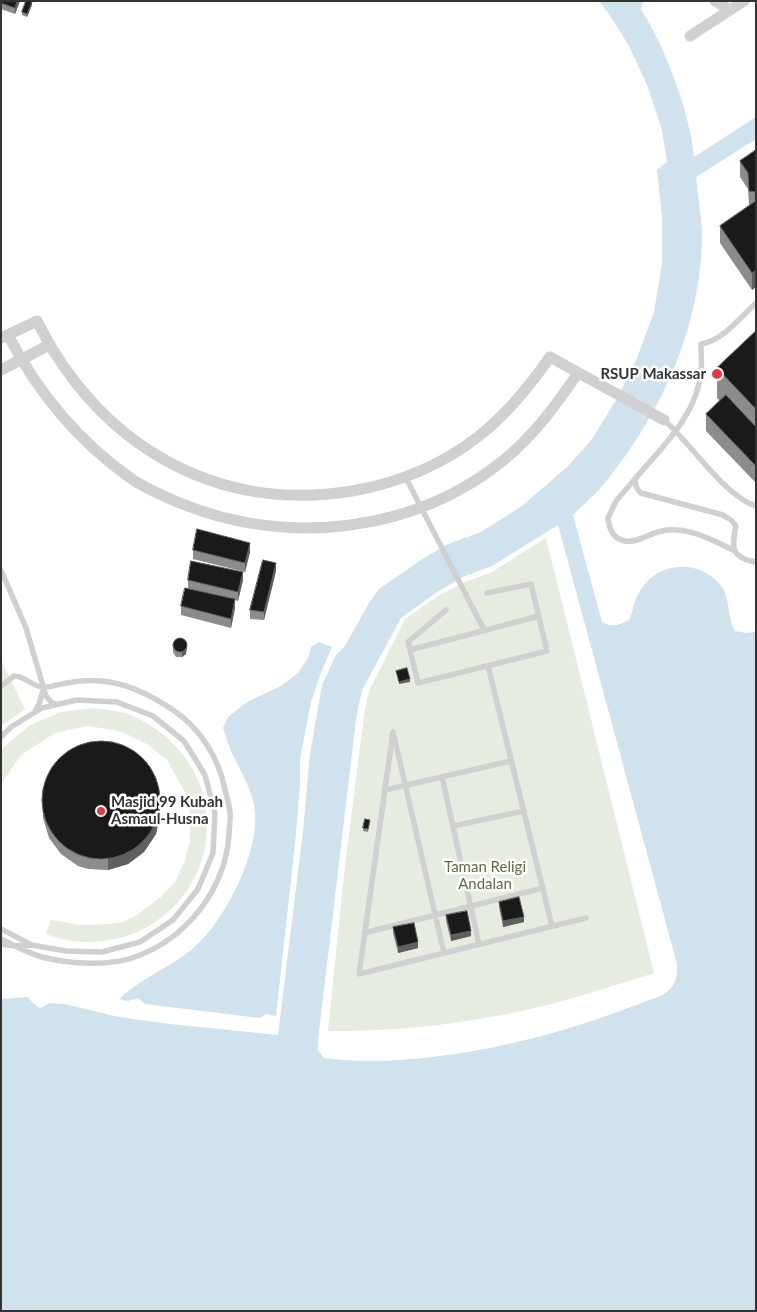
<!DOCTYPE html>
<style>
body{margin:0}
#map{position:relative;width:757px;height:1312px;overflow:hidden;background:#fff;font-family:Lato,sans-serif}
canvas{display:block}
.frame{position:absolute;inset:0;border:2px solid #333;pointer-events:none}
</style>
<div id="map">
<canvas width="757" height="1312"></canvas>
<div class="frame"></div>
</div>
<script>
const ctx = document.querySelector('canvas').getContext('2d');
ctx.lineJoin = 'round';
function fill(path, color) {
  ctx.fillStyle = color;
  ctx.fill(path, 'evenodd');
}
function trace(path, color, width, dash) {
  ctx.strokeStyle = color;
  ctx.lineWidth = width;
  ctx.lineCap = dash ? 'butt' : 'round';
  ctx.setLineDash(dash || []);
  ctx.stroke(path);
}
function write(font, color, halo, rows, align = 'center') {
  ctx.font = font + ' Lato,sans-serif';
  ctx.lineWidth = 5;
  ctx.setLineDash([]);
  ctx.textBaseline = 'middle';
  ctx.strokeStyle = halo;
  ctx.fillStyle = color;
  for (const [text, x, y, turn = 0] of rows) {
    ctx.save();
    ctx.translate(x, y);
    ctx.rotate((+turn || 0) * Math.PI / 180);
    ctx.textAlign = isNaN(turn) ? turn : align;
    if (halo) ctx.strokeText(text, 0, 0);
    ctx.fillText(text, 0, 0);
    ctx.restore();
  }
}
fill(new Path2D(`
 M546,538l108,435c-33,10 -66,21 -99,30 -74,19 -150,29 -227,28l17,-166 20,-157 4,-17 36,-72 33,-23 27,-14 27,-10z
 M1,660l24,49 -24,17z
 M94,708c12,2 27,3 37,7 34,15 59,41 71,75 3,7 3,15 4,22 8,62 -37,119 -97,128 -22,4 -42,2 -63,-6l5,-14 29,5 30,-1 13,-2 14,-7 24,-18 14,-15 10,-22 5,-20v-25l-3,-19 -20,-36 -20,-16 -27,-13 -33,-5 -32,7 -34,22 -20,29v-33l3,-4 26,-22 31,-13z`), '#e6ecdf');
fill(new Path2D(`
 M599,1h44l-2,9c23,33 50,107 53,147l62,-40v22l-60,38c2,18 5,38 6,56 0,90 -39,178 -95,247 -10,13 -23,24 -34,35l29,107c10,6 17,3 27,-2 4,-9 5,-20 11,-29 18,-31 61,-32 82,-4 8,11 5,31 13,44l11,2 8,-1 2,-2v681h-755v-312l27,-2 5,6 7,5 10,-5 15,1 54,13 51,7 108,11 25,-204 7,-77 12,-69 14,-30 9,-9 24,-43 10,-14 45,-31 24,-14 33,-12 41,-26 46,-40 24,-27 26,-42 19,-39 17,-46 8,-48v-48l-5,-46 10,-8 -5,-32 -15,-45 -18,-39 -20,-32zM558,525l119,439c0,16 -1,21 -14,31 -30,11 -61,23 -93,33 -73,22 -170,40 -246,30l-6,-8v-10l38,-321 6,-29 39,-72 36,-26 26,-15 29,-11z
 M319,642l13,5 -12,28 -9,27 -11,57v24l-5,61 -19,172 -10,-2 -6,4 -115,-14 -7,-6 -10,3 -9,-2c21,-20 49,-31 72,-49 33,-26 72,-102 63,-145 -4,-19 -14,-35 -22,-52 -4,-8 -6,-17 -9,-25l5,-11 19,-15 34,-16 17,-13 10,-15 3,-11z`), '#cfe2ee');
trace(new Path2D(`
 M756,303c-16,15 -34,38 -55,41 0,9 1,19 0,28 -4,43 -39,75 -66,107 0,6 1,10 6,14l82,22 8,5 5,6c-4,20 -6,32 20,36
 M664,420c26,22 61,77 92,86
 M406,478l78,152
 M635,479l-19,22 -8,17c1,10 5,21 17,23 11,2 22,-6 33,-9 26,-8 55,8 77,19
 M1,570l25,58 20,68 6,7 4,1
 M446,610l-38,32 10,41 129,-32 -16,-67 -44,9
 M410,650l129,-34
 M488,666l64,260
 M1,686l13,-10c12,0 19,12 30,11 8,0 15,-3 23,-4 10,-2 23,-3 34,-2 26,2 50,14 72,29 27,18 46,48 52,80 2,7 4,15 5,22 1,7 -1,15 -1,23 -4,55 -43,105 -97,123 -24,8 -61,6 -86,0 -15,-3 -31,-12 -45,-19
 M35,711l4,-7 4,-14
 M393,732l-34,242 227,-56
 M394,736l50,217
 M1,737l10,-10 31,-19 35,-8 40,2 36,14 31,25 21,34 10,38 -2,40 -15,36 -25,31 -33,22 -38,10 -36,-1 -34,-6 -18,1 -13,-2
 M442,777l37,167
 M385,790l126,-29
 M453,826l71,-15
 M1,929l29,15
 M364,933l179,-45`), '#d0d0d0', 5.5);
trace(new Path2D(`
 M715,1l15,9
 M690,36l54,-35
 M8,335c29,56 69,105 121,142 15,11 34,19 51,26 106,44 235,30 325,-44 30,-25 51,-54 73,-86
 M1,338l36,-17c60,122 178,193 315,170 46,-8 90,-26 127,-55 28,-22 50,-49 71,-79l114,63
 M1,370l48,-25`), '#d0d0d0', 11);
fill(new Path2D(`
 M1,1h19l-5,13 -14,-5z
 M32,5l-5,12 -5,-2v-3z
 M756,150v137l-4,3 -32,-47v-17l29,-20 -1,-17 -8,-12v-16z
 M756,331v152l-50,-52v-17l14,-13 -3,-3v-30z
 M193,550l57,2 -5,20 -52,-13z
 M276,571l-12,49 -14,-1v-9z
 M188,580h55l-5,21 -3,-1v8l-4,20 -50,-13v-9l7,-18z
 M173,647l14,1 -1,6 -4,3h-6l-3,-5z
 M43,807l117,8 -4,19 -12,18 -16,12 -20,6 -20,-1 -10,-3 -17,-12 -12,-16 -6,-20z
 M370,823l-2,9 -5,-1v-3z
 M499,902l25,20 -21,5 -4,-20z
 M446,915l25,21 -20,5 -5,-20z
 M393,927l25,21 -20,5 -5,-20z`), '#8c8c8c');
fill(new Path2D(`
 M17,1h3l-5,13v-6z
 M32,2v3l-5,12v-3z
 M756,270v17l-4,3v-17z
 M250,543v9l-5,20v-9z
 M276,563v8l-12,49v-8z
 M243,572v8l-5,21v-9z
 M235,599v9l-4,20v-9z
 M187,642l-1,12 -4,3v-5z
 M410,679v3l-11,2v-2z
 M160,803v12l-4,19 -12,18 -16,12 -20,6v-11z
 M524,917v5l-21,5v-6z
 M471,931v5l-20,5v-6z
 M418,942v6l-20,5v-6z`), '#5f5f5f');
const building = new Path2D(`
 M1,1h16l-2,7 -14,-5z
 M26,1l6,1 -5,12 -5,-2z
 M756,150v42l-7,-1 -1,-18 -8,-12z
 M756,201v69l-4,3 -32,-47z
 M756,331v78l-39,-41z
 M726,395l30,32v39l-50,-52z
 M197,529l53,14 -5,20 -52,-13z
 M263,560l13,3 -12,49 -14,-2z
 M191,561l52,11 -5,20 -50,-12z
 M185,588l50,11 -4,20 -50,-13z
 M173 645a7 7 0 1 1 14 0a7 7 0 1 1-14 0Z
 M407,668l3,11 -11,3 -3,-11z
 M42 800a59 59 0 1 1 118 0a59 59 0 1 1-118 0Z
 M365,819l5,1 -2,9 -5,-1z
 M519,897l5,20 -21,4 -4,-19z
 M467,911l4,20 -20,4 -5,-20z
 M414,923l4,19 -20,5 -5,-20z`);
fill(building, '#1a1a1a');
trace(building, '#5f5f5f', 1);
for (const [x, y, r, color] of [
 [717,374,6,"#e63946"],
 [101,811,5,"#e63946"]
]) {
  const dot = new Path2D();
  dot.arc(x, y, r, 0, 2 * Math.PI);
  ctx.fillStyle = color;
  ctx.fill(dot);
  trace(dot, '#fff', 2);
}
write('bold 15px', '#333', '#fff', [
 ["RSUP Makassar",706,374],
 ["Masjid 99 Kubah",111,802,"left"],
 ["Asmaul-Husna",111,819,"left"]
], 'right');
write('15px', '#56703f', '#fff', [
 ["Taman Religi",485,867],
 ["Andalan",485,884]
]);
</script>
